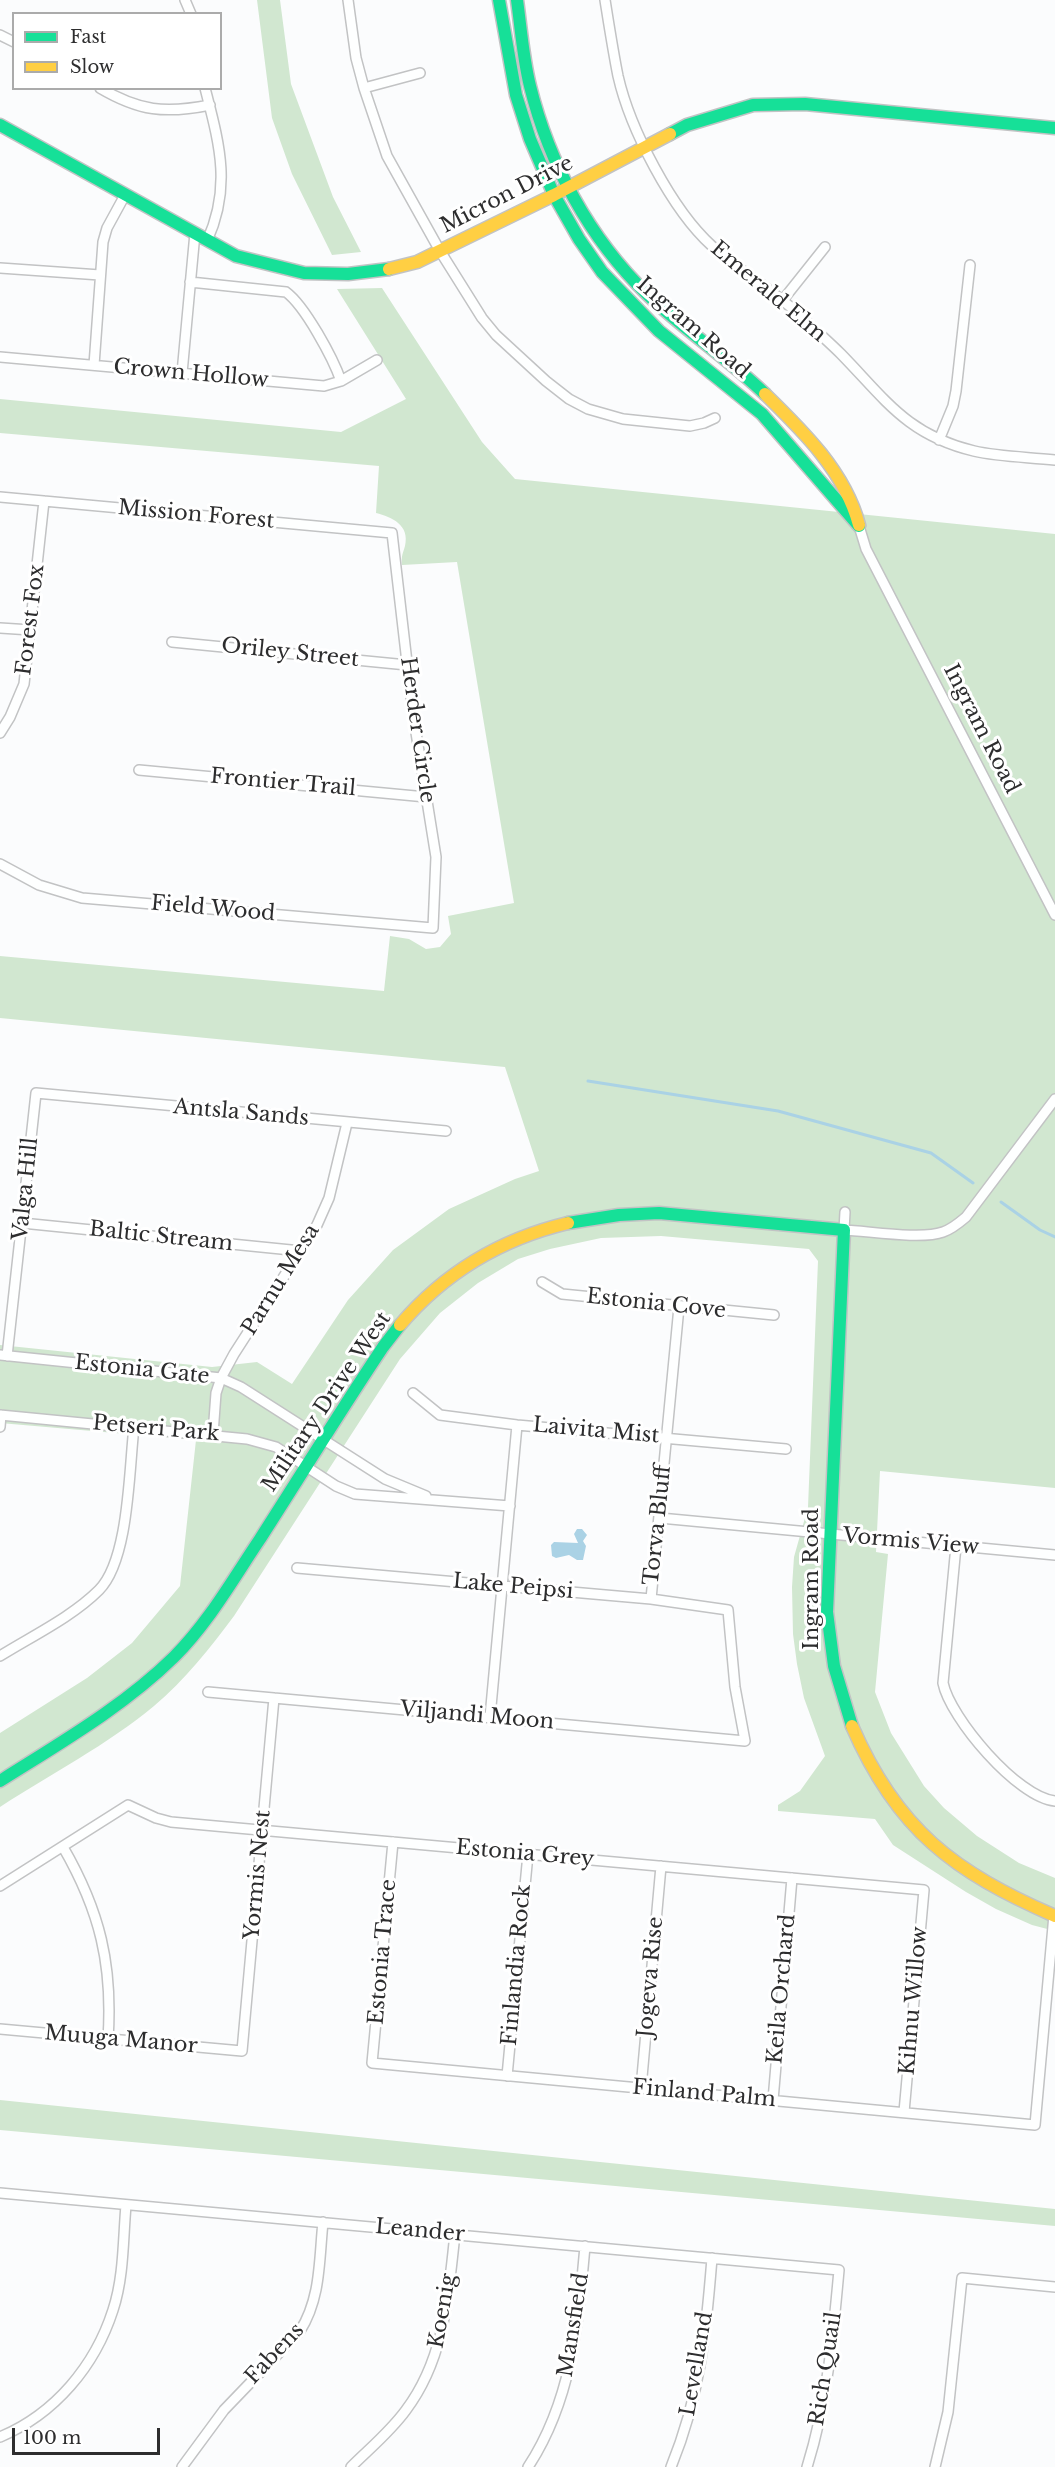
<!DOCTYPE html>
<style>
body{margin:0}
#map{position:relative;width:1055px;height:2467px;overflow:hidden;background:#fbfcfd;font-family:"Libre Baskerville",serif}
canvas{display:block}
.legend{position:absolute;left:12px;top:12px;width:210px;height:78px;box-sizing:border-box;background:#fff;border:2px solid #ababab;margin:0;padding:8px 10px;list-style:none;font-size:18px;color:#2d2d2e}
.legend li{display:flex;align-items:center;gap:12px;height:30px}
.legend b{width:30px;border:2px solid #ababab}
.scale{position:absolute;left:12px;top:2428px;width:148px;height:27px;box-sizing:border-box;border:3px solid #2d2d2e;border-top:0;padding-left:8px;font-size:18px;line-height:21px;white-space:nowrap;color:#2d2d2e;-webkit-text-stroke:4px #fff;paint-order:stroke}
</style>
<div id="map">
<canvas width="1055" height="2467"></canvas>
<ul class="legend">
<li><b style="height:8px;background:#16e098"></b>Fast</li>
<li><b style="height:8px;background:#ffcf43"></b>Slow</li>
</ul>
<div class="scale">100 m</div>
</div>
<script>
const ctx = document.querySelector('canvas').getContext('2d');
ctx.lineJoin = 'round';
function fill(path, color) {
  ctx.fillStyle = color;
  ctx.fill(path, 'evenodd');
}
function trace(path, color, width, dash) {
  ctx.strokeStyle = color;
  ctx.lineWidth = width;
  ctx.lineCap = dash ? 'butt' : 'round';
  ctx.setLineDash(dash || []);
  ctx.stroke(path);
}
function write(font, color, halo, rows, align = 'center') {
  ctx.font = font + ' "Libre Baskerville",serif';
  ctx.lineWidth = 6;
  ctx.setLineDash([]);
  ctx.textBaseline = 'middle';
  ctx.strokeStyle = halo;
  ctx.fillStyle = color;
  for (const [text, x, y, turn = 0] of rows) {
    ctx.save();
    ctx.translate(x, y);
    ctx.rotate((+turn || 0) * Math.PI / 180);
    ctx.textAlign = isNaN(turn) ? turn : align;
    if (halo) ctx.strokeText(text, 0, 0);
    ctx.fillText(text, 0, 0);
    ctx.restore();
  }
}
fill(new Path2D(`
 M257,0h23l11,84 42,113 28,55 -29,3 -40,-81 -20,-56z
 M382,288l100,154 33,37 540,55v954l-175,-17 -4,81 12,2 -13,138 16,41 33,53 20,22 33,28 42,27 36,15v53l-23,-6 -36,-16 -30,-17 -73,-47 -18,-26 -97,-8v-6l22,-14 25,-35 -21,-58 -7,-34 -4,-30 -1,-47 2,-30 14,-50 10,-246 -9,-12 -148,-13 -60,2 -51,11 -32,10 -40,24 -38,30 -40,46 -166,257c-24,32 -49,64 -80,90 -47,39 -103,68 -154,101v-74l87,-55 45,-35 48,-57 16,-146 -196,-17v-78l212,22 45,-5 35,22 56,-84 45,-50 56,-41 66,-30 24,-8 -34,-104 -505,-49v-62l384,35 6,-55 19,3 17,10 14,-2 11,-13 -3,-18 66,-13 -57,-341 -55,3c-1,-9 1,-12 3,-19 5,-21 -13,-29 -29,-33l3,-47 -379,-33v-34l341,33 65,-33 -69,-110z
 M0,2100l1055,109v17l-1055,-96z`), '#d1e7d0');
fill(new Path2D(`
 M577,1529h5l5,6 -4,6 3,5 -3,14h-6l-8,-5 -13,3 -4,-2 -1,-11 3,-3 24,1 -4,-9z`), '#aad2e5');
trace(new Path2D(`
 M588,1081l190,30 153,42 42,30
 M1001,1202l39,28 15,7`), '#aad2e5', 3);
const street = new Path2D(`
 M185,0l6,14
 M348,0l8,58 8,30 23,68 53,95 42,67 14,17 50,46 23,18 19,10 35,10 67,7 14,-3 11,-5
 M605,0c4,25 8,51 13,76 12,53 54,134 94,170 29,26 64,46 92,73 12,12 25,23 37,35 44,45 66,81 133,97 26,6 54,6 81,9
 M0,35l14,7
 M100,88c39,23 65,26 110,17
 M205,88c14,55 27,98 2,153
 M364,88l56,-15
 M0,268l100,7
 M190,282l96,10c19,14 47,66 55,89
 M782,301l43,-54
 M0,357l324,29 17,-5 36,-21
 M94,365l9,-123 4,-14 18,-33
 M182,373l13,-140
 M939,440l14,-34 3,-15 14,-126
 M0,497l392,36 21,181 23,143 -3,71 -351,-30 -43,-13 -39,-21
 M859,526l7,23 189,366
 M0,628l31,2
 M172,642l235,23
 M0,733l10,-16 14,-33 20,-183
 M139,770l287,27
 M845,1212l-1,18c25,1 77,10 99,2 9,-3 16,-9 23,-15l89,-118
 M22,1223l279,28
 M542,1282l20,12 212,21
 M0,1355l221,23 20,9 144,92 41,17
 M7,1356l29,-263 410,38
 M413,1393l27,22 77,10 269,24
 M0,1415l247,24 29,8 60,39 19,8 155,12
 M0,1427l1,-12
 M213,1434l3,-41 5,-15 13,-24 83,-129 12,-27 18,-75
 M660,1518l395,37
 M956,1546l-13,137c7,35 75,115 112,118
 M651,1599l28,-292
 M0,1656c32,-20 72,-39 99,-66 30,-30 30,-120 35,-163
 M208,1692l537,49 -10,-54 -7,-77 -77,-11 -354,-31
 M490,1717l27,-292
 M393,1842l-21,221 663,62 19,-210
 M63,1847c37,64 50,118 45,192
 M0,1886l128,-81 28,13 15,4 753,68 -20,222
 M0,2029l242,22 32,-353
 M507,2076l21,-222
 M641,2088l20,-222
 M773,2100l19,-222
 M0,2193l839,77c-6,67 -12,133 -32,197
 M0,2437c55,-23 95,-71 113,-127 11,-33 10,-71 13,-105
 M182,2467l42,-57 76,-79c21,-33 19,-71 23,-109
 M351,2467c19,-19 39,-35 55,-57 39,-52 42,-114 49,-176
 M528,2467c44,-67 50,-143 57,-221
 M671,2467c29,-71 35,-133 41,-209
 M935,2467l13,-55 14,-134 93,9`);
const fast = new Path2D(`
 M499,0l17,95 14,44 24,56 25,44 23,33 57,59 103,83 97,112
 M517,0c4,29 6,58 13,86 19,77 59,152 117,208 37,36 81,64 118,100
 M0,125l236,131 68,17 44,1 41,-5
 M670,134l17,-9 66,-20 52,-1 250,24
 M568,1223l51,-8 40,-2 185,17 -17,382 7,54 18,60
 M0,1781c60,-38 123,-74 174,-124 35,-35 59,-78 86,-118 41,-64 81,-129 123,-192l17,-22`);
const slow = new Path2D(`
 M389,269l28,-7 137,-67 116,-61
 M765,394c38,37 80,78 94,131
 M400,1325c45,-53 101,-86 168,-102
 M852,1726c45,104 102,146 203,190`);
trace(street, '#c2c3c4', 12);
trace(fast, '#c2c3c4', 15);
trace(slow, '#c2c3c4', 15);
trace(street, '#feffff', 9);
trace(fast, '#16e098', 12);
trace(slow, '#ffcf43', 12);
write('21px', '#2d2d2e', '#fff', [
 ["Micron Drive",507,195,-27],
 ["Emerald Elm",768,292,40],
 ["Ingram Road",693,328,41],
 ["Crown Hollow",191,374,5],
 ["Mission Forest",196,515,5],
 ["Forest Fox",31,620,-83],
 ["Oriley Street",290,653,6],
 ["Ingram Road",981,729,63],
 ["Herder Circle",417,730,82],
 ["Frontier Trail",283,783,5],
 ["Field Wood",213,909,5],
 ["Antsla Sands",241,1113,5],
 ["Valga Hill",26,1189,-84],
 ["Baltic Stream",161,1237,6],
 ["Parnu Mesa",281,1280,-58],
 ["Estonia Cove",656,1304,6],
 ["Estonia Gate",142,1370,6],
 ["Military Drive West",327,1402,-56],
 ["Petseri Park",156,1429,5],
 ["Laivita Mist",596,1431,5],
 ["Torva Bluff",658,1525,-84],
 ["Vormis View",911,1542,5],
 ["Ingram Road",812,1579,-90],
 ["Lake Peipsi",513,1587,5],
 ["Viljandi Moon",477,1716,5],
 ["Estonia Grey",525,1854,5],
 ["Yormis Nest",258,1875,-85],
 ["Estonia Trace",383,1952,-85],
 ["Finlandia Rock",517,1965,-85],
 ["Jogeva Rise",651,1977,-85],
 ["Keila Orchard",782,1989,-85],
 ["Kihnu Willow",914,2001,-85],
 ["Muuga Manor",121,2040,5],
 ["Finland Palm",704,2094,5],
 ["Leander",420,2231,5],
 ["Koenig",443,2311,-80],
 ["Mansfield",574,2325,-81],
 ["Fabens",275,2354,-47],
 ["Levelland",697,2364,-80],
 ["Rich Quail",826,2369,-81]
]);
</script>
